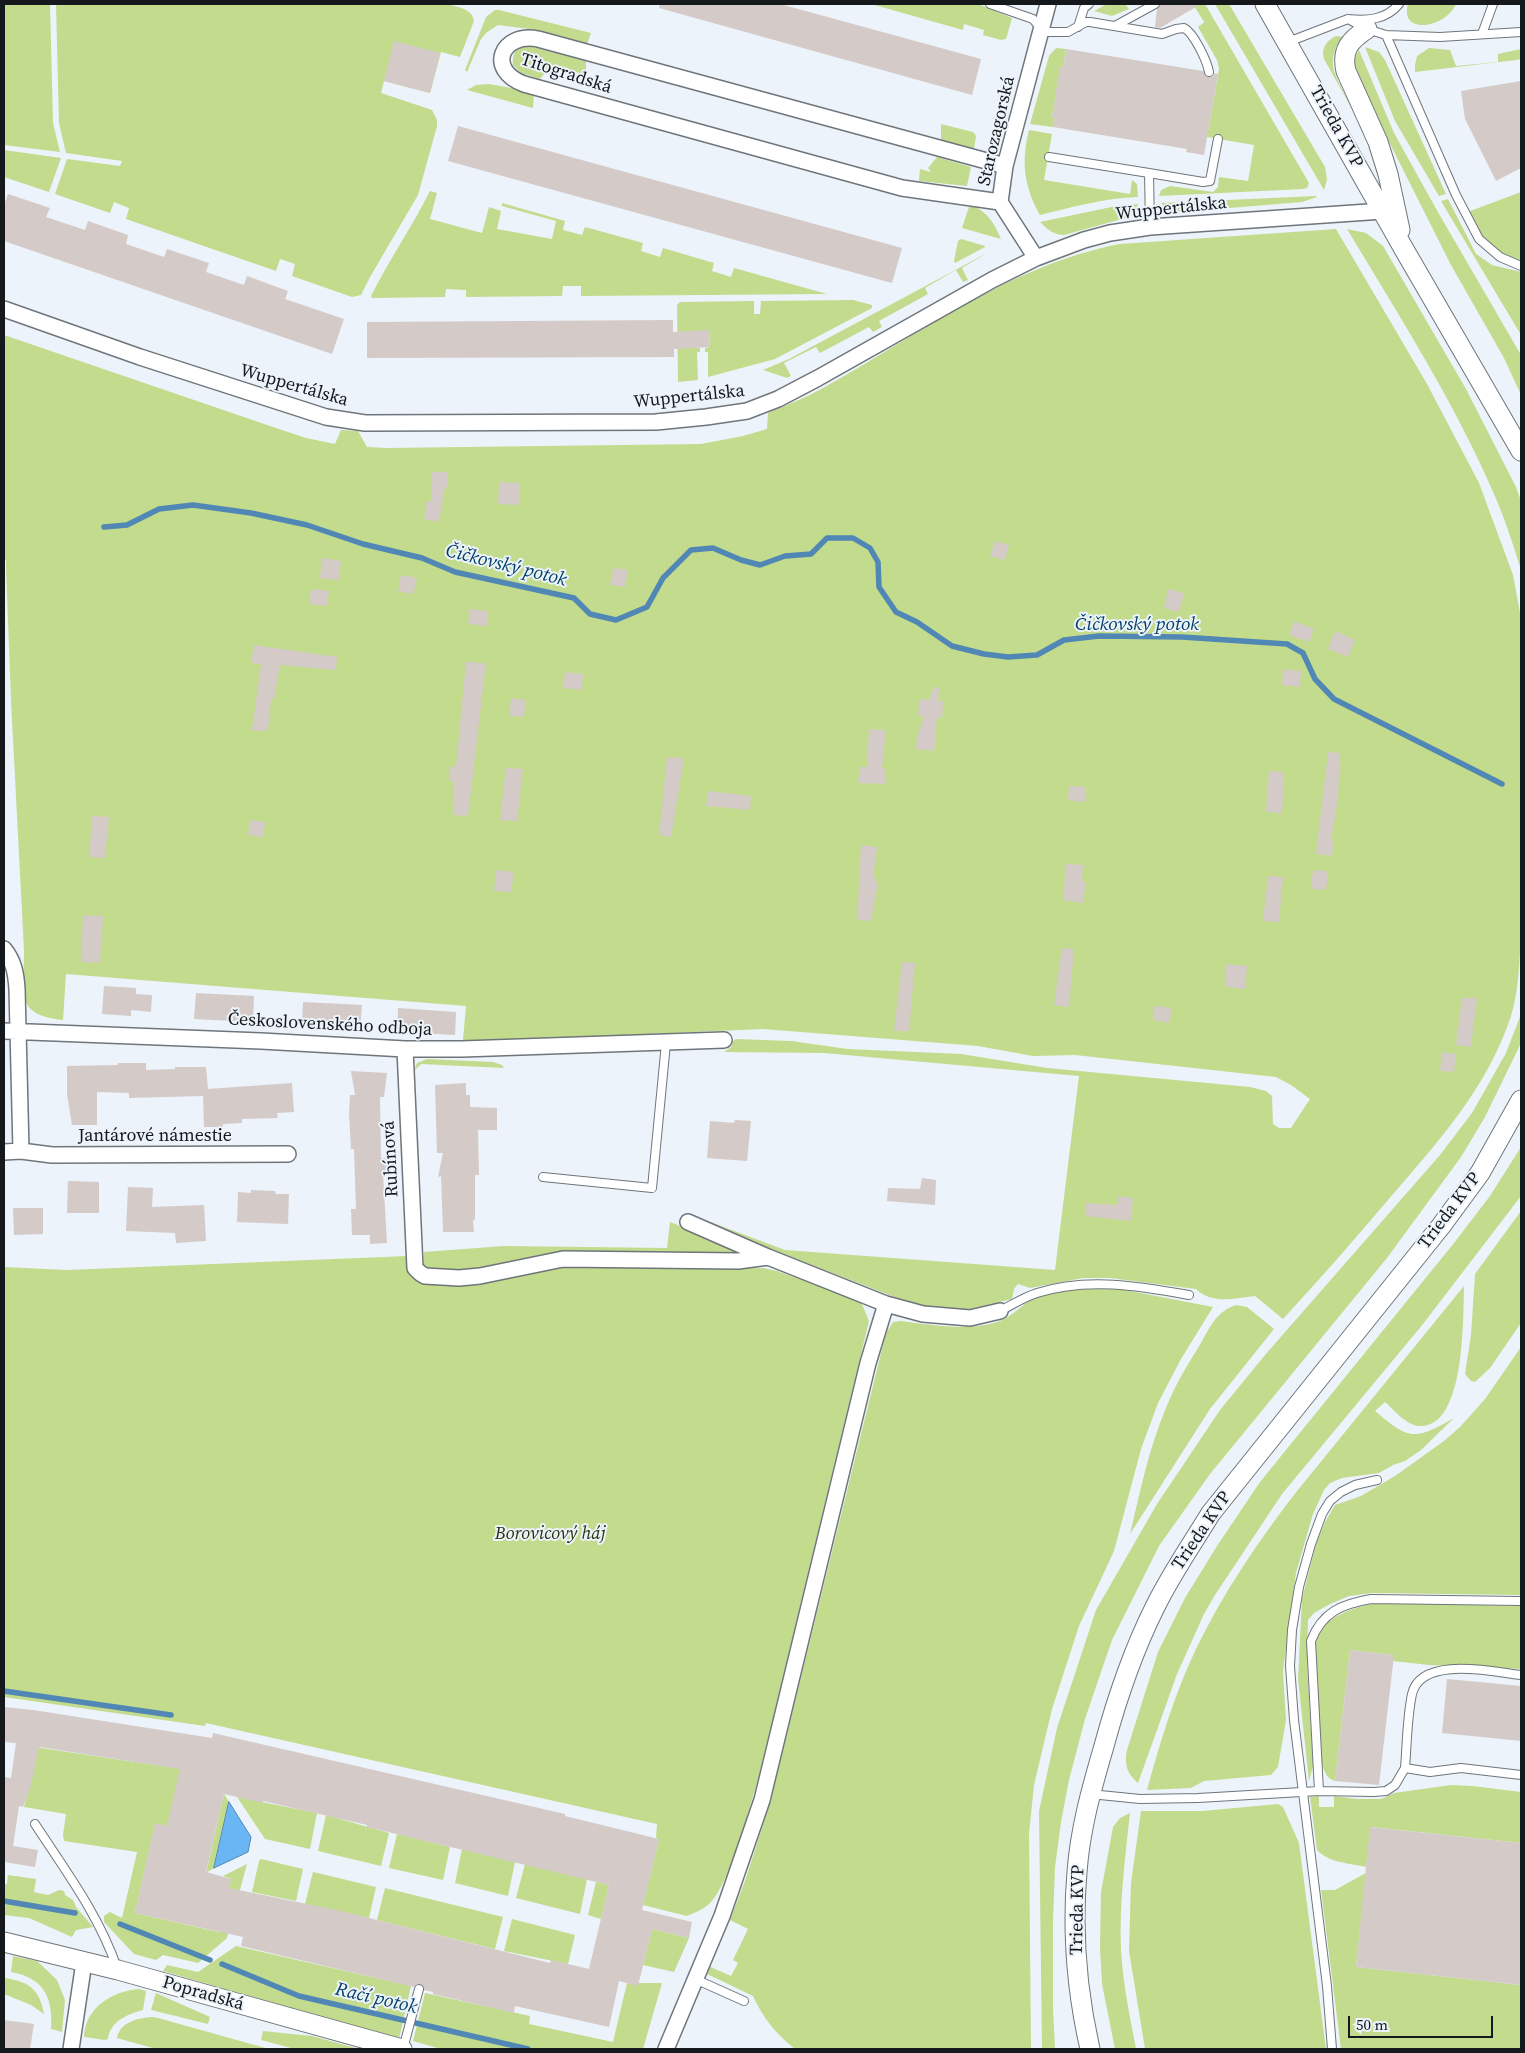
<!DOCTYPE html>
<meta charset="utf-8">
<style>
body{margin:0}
#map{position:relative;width:1525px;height:2053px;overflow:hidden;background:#ecf3fa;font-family:"Source Serif 4",serif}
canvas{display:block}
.frame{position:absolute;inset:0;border:5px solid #16191b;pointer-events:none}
.scale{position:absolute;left:1348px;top:2016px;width:145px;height:22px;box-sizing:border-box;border:2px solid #16191b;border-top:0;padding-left:6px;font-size:15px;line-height:18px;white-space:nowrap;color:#16191b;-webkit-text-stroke:4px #ecf3fa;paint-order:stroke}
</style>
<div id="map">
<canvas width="1525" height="2053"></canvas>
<div class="frame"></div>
<div class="scale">50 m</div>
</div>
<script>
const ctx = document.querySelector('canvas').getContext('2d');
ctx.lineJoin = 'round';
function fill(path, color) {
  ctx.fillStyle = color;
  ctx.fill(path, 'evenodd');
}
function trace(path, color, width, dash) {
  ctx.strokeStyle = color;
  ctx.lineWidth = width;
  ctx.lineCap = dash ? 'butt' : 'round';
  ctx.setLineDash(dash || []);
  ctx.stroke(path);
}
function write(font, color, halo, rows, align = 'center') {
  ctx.font = font + ' "Source Serif 4",serif';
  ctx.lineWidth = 4;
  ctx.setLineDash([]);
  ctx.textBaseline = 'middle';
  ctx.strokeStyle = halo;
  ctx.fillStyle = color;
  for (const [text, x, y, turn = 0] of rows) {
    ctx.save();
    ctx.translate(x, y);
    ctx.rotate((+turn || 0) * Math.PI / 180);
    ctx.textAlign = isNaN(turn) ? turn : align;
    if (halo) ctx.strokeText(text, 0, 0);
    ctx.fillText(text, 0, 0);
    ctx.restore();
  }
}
fill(new Path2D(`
 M4,4h46l3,119 7,29 -56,-7z
 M56,4h390c11,3 26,4 28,17l-14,36 -19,-5 -11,41 -46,-12 -3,12 51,17 5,10v6l-19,69 -48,82 -9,18 -9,2 -60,-21 3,-12 -15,-5 -4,12 -150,-52 3,-11 -15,-6 -4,11 -55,-19 12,-35 53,7 2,-5 -56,-8 -7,-30z
 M871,4h107l34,14 -6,21 -5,1 -18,-5 1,-5 -20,-6 -1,6z
 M1107,4h18l4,5 -17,7 -18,-5z
 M1193,4h12l104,179 -2,5 -4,1 -144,7 2,-6 9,-4 43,6 5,-5 1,-10 29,4 6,-36 -47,-8 12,-68 -2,-9 -19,-33 8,-6 -2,1z
 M1215,4h14l96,163 2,13 -3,10z
 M1408,4h48c-11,25 -57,31 -48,0z
 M495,10h4l92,23 -4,11 -50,-14 -39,-5 -12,8 -5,6 -14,33 -2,-2 21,-53z
 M1336,36l7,1c-7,8 -11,18 -10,29 2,16 29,57 38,73l-1,2 -46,-82c-3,-11 2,-18 12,-23z
 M525,45l61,16v14l-35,-10 -11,14 -19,-6 -8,-8c-1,-11 2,-16 12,-20z
 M1365,47l14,5 6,8 61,134 -7,2 -44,-75z
 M1056,48l10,1 -3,18 -2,-1 -9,51 3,1 -2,9 -23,-3 19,-68z
 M1429,48l21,2 6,16 42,-4v-8l23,-5v10l-5,1 -101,12v-7l2,-9z
 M1359,50l35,83 45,81 82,141v40l-17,-37 -53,-93 -79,-157 -17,-42v-9z
 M489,84l45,8 -1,16 -66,-18 9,-5z
 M941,124l32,8 3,4 -2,13 -33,-9z
 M1029,130l23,4 -8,46 86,14 2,-14 5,4 1,13c-33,1 -66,10 -98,18 -16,-28 -19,-54 -11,-85z
 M4,150l57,8 -12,34 -45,-15z
 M937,157l34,10 -4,19 -48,-5 1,-12 11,3 -3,-4z
 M430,191l7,2 -7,26 52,14 7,-26 12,4 -4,18 55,10 4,-18 -54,-15v-3l63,18 -2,9 19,5 3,-8 58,16 -2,8 19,6 3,-9 51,15 -2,8 19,6 3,-9 93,26 -246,2v-10h-18l-1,10 -96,1v-7l-20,-1 -1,8 -73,1 -1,-2c18,-36 41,-69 59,-105z
 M1521,192v74l-32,-16 -24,-37z
 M1316,196l1,1 -15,5 -121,10 -15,-3 -5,-6z
 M1448,199l28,55 16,11 29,7v63l-80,-134z
 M970,204c17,8 24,18 31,35l-39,-11z
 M1138,204l-4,9 -5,4 -65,18c-10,0 -17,-6 -24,-13l81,-17z
 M1336,229l91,155 52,99 34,92 7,38 1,34v290c-2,27 -2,53 -10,79 -24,73 -74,127 -123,184 -34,40 -69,80 -105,119l-28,-23c-21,2 -42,9 -59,-7l-86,-11h-27l-53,10 -12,-4 -4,5 -2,10 -51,12 -28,-2 -18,-4 -226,-88v-3l96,36 270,20 24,-194 -255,-23 -100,-1 7,-5 2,-6 3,-2 55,2 57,8 113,5 86,14 203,19 16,4 6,5 1,28 6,4h12l19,-29 -19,-14 -15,-8 -201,-22 -42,1 -55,-10 -215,-17 -252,11h-48l3,-34 -400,-32 -3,46c-52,-5 -38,-32 -39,-70l-13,-249 -5,-133v-8h-2v-18l1,8 -1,-215 269,92 33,11 29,6 6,-14 17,1 9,16 19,1 315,-4 42,-8 24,-7 1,-16c18,-8 38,-15 55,-25 96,-53 187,-123 297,-144z
 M1347,229l19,4 17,13 83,143 50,98 5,14v69c-8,-26 -16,-51 -27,-76 -39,-91 -96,-180 -147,-265z
 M961,239l24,7v1l-30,16 -1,-2 4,-20z
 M989,252l-27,16 6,12 -5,2 -7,-12 -31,18 3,6 -49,27 3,6 -9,5 -4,-5 -49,26 -4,-6 -32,16 7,13 -4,2 -24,-8 26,-11z
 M853,300l19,5v3l-97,51 -67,18v-25h-3v-4l5,-1 -1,-16h-14v17h5v4h-3l1,28 -20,2 -1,-77 3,-3 74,-1v13h6l1,-13z
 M1521,1014v29l-36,74 -24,40 -74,101 -177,216 -51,72 -47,94 -27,79 -16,61 -8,42 -6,45 -2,53v88l2,41h-13l-3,-238 18,-83 39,-118 61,-106 63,-94 45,-55 175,-200 32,-42 34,-60z
 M427,1059l66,3 9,3 2,3 -83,-4 -7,7 3,-8z
 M1521,1147v49l-98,128 -141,170 -67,101 -11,19 -27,60 -39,109c-11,-9 -14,-19 -11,-33l31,-98 27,-54 32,-52 43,-64 194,-239 36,-47z
 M1521,1211v112l-31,45 -15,14 -4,-1 -6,-7 6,-39 4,-61z
 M670,1222l73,29 -3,2 -68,1 -236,20 -13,-6 1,-16 80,-6 163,2z
 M408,1256l6,21 142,-11 207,2 14,3 78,28 7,5 7,17 -111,458c-8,27 -29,107 -48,124 -6,6 -16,10 -23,13l-44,-11 16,-66 -3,-1 1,-14 -451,-101 -1,3 -201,-29v-430l63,3z
 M1464,1286c-1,30 2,143 -45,140 -13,-1 -25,-16 -34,-24l-10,9c35,30 40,29 79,7l-33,32 -16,11 -12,4 -14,8 -37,5 -12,5 -6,7 -11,24 -17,59 -13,98 3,49 -8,47 -7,8 -67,6 -13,7 -44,2c13,-48 28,-97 49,-141 27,-56 63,-109 101,-158z
 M1120,1289l93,18 -32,52 -23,44 -17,46 -27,102 -35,75 -27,83 -18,76 -5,49 2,215h-236c-19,-15 -32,-31 -42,-53l-48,-23 1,-8 25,11 7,-13 -5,-3 15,-31 -18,-9 16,-42 24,-75 116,-470 7,-11 8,-1c32,4 69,11 99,0 13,-5 23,-18 36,-24 22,-10 59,-7 84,-8z
 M1236,1305l11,2 27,22 -64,80 -80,125c10,-42 19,-86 36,-126 9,-23 22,-44 35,-65 9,-16 16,-32 35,-38z
 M1521,1347v248l-148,-2 -24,3 -19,8 -16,9 -6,7 -1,43 6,103 -4,15 -11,-102 4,-80 14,-55 9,-22 10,-17 26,-9 34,-20 49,-35 16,-14 25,-28z
 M1379,1603l142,3v63l-92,-4 -36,-4v-6l-43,-5 -15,131c-7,-2 -10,-7 -12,-14 -5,-18 -12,-115 -6,-131 8,-20 43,-31 62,-33z
 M28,1746l154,23 -15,57 -12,-2 -20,89 84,19 12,-53 -8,-3 24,-12 -20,74 -29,25 -35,-8 -7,5 -22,-6 -30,-32v-6l6,-4 12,6 15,-66 -73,-11 -1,-6 3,-21 -42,-7 11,-43z
 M1451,1785l21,1 49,6v51l-150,-16 -5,40c-17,-4 -37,-4 -49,-17l-7,-53 9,-1v11h15v-11l23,3h24l13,-6z
 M224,1794l5,8 -15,66 -8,5z
 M237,1797l80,16 -7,36 -45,-10z
 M1278,1804l5,3 16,36 27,206h-181l-16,-98 2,-68 10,-72h62z
 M1130,1813c-5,46 -11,92 -9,138 2,33 9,66 15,98h-21l-13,-65 -2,-37 1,-55 12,-65 7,-9z
 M326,1815l63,18 -8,33 -63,-15z
 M397,1834l53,13 -7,33 -54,-12z
 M462,1849l53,13 -7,34 -53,-13z
 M261,1859l42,10 -7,32 -44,-9 7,-31z
 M525,1864l62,15 -7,35 -64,-16z
 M313,1872l63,15 -7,31 -64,-14z
 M1366,1873l-10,94 165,18v64h-180l-20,-159h14z
 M8,1875l28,4 -2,13 14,3 11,-5 5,1 1,4 8,5 3,7 17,20 -17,3 -4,7 -43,-19 -25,-3v-31h3z
 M596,1882l13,3 -8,34 -13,-4z
 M385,1888l118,29 -8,32 -118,-29z
 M512,1919l63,16 -7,29 -64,-13z
 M652,1929l37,9 -15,34 -31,-7z
 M236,1946l175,40 -12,53 -236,-68 4,-6 31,7z
 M13,1956l24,5 20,19 8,20 -3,32 -11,-3c2,-32 -7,-51 -40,-57z
 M4,1978c24,3 36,11 40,36l-13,-9 -27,-11z
 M627,1983l8,2 4,-2h23l-19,66h-202l-28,-8 12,-48 105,23 -1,8 84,18z
 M139,1989l7,2 -3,19c-15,4 -33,11 -35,29l-3,1 -21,-3c1,-29 28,-46 55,-48z
 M156,1993l54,24 -2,7 -57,-14z
 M152,2017l6,1 111,31h-113l-39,-11c3,-16 21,-20 35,-21z
 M263,2031l49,5 47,13h-64l-34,-9z`), '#c2db8d');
const water = new Path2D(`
 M229,1802l22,35 -3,15 -34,16z`);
fill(water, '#6ab6f5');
trace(water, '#5187b4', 1);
trace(new Path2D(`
 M104,527l23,-2 32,-16 34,-4 58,8 56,12 56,19 59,14 33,14 119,26 16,16 26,6 31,-13 16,-29 28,-28 22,-2 28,12 19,5 25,-9 26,-2 16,-16h26l17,10 8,14 1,25 17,25 21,10 35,24 32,8 24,3 29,-2 27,-15 35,-4 83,1 105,7 16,9 12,26 19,20 168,85
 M4,1691l167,24
 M4,1901l71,12
 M120,1924l90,36
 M222,1964l77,32 229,53`), '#5187b4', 5.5);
fill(new Path2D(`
 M660,4h120l201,55 -9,36 -313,-87z
 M1161,4h40l-41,24 -5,-1 2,-18z
 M394,41l46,12 -10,40 -46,-12z
 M1066,49l137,22 5,6 5,-1 1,-3 4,1 -14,81 -18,-3 1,-3 -134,-22 2,-9h-3l8,-52 3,1z
 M1521,81v87l-25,13 -31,-62 -4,-28z
 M458,126l444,122 -10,35 -444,-122z
 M8,194l42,14 -4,9 39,13 3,-9 40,14 -2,9 38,13 3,-8 42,14 -3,9 38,13 3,-9 41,15 -3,8 59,20 -12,35 -328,-113v-36z
 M673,320v12l36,-2 1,17 -36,2v8l-307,1v-36z
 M431,472h16v15h-2l-6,35 -15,-3 3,-19 4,1z
 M499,482l20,1v22l-21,-1z
 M995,541l14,4 -4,15 -15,-4z
 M322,558l19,3 -2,19 -19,-2z
 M613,568l15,2 -3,17 -15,-2z
 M401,575l16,3 -4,16 -15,-3z
 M311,589l18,2 -2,15 -18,-2z
 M1168,589l16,4 -5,19 -15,-4z
 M470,609l18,2 -1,15 -19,-2z
 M1294,621l20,8 -5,13 -20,-7z
 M1335,631l20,9 -7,17 -20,-8z
 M254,645l83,12 -1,13 -56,-5 -6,34h-3l-3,32 -16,-1 9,-66 -10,-1z
 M466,662l20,1 -18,153 -15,-1 1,-34h-5l1,-15 6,1z
 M1283,669l18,2 -1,16 -18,-2z
 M565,672l18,2 -1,16 -19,-2z
 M934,687l5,1 -1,13h5l-1,17 -5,-1 -3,34 -18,-2 1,-12 7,-21h-6l1,-17 10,1z
 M511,698l15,2 -2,17 -15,-1z
 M869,729l17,1 -4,38 4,1 -1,15 -27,-1 2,-16h7z
 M1328,752l12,1 -2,45 -7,43h3l-2,15 -16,-2z
 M667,757l17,1 -13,79 -12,-2z
 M506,768l17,1 -6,52 -17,-1z
 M1269,771l15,1 -2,41 -16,-1z
 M1069,786l17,1 -1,15 -17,-2z
 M708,791l43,5 -1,14 -44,-4z
 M92,816l17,1 -4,41 -16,-1z
 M250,820l15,2 -2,15 -15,-2z
 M861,845l16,2 -4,31h3l-1,4h3l-7,39 -14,-1z
 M1066,864l17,1 -1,16 4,1 -3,21 -20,-3z
 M496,870l18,2 -3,20 -17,-1z
 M1313,870l15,1 -2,19 -15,-1z
 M1268,876l15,1 -4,45 -16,-1z
 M83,915l20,1 -3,47 -19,-1z
 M1062,948l12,1 -5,58 -15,-2z
 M902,962l13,1 -6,68h-15z
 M1226,964l21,2 -2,23 -20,-2z
 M104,986l32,2v6l16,1 -1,17 -20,-2v6l-29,-2z
 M196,993l58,3 -1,26 -59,-3z
 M1462,998h15l-6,49 -15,-2z
 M303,1002l59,3 -2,23 -58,-3z
 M1154,1006l17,2 -1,15 -17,-3z
 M398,1008l58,4 -1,23 -58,-3z
 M1442,1052l14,2 -2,18 -14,-1z
 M118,1063h28v7l29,-1v-2h31l2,22 84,-6 2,29 -17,1 1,5 -36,1v4l-19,1v3h-19l-1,-31 -74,2v-5l-32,-1v33h-25l-5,-31v-28l51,-1z
 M351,1071l36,2 -3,24h-4l1,61h7l1,15 -6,1 4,69 -17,1v-9h-18l-1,-26h5l-2,-60h-3l-2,-36 1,-18h5z
 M466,1083v12h4v12l27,1v22h-19l1,45h-4v45h-2l1,12h-31l-2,-56 -3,1 5,-24h-6l-2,-68z
 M735,1120l16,1 -4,40 -40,-3 3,-37 24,2z
 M922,1178l14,2 -1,25 -48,-4 1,-13 32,1z
 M68,1181l31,1v31h-32z
 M128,1187l25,1 -1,19 52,-2 2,36 -30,2 -1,-10 -49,-2z
 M251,1190l24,1 1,3h13l-1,30 -51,-2 1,-30 13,1z
 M1118,1196l15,2 -2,23 -46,-5 1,-13 31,2z
 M13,1208h30v26l-29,1z
 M1350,1650l44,5 -15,130 -44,-4z
 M1447,1679l74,7v55l-79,-8z
 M4,1707l29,3 179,28 1,-5 352,81v2l94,23 -17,71 50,12 -3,16 -37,-9 -14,57 -19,-5 -10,46 -94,-21 -1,7 -81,-19v-2l-9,-2 -3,-6h-4l-3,3 -173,-41 2,-9 -108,-24 20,-90 12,3 13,-57 -141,-22 -9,42 -7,18 -4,-1 -6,40 25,4 -3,17 -31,-5v-85l7,1 5,-35 -12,-1zM224,1794l39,9v-2l104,24v2l242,58 -20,84 -38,-9 -1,3 -209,-52 -112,-23 2,-9 -25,-7z
 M1370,1827l151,16v142l-165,-18z
 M4,2020l30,4 -4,25h-26z`), '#d4cac7');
const service = new Path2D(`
 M990,4l43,15 9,11 5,2h21l18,-10h4l72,12 14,-5 8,-1c10,5 23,33 25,44
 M1399,4c-13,16 -32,17 -51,15l19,10 19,6 54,2 81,-5
 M1115,26l40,-22
 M1078,27l6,-19 5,-4
 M1482,34l11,-30
 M1386,35l70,160 23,44 21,18 21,9
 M1288,42l60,-23
 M1049,157l100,16 1,54
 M1149,173l54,9 7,-1 8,-42
 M543,1177l109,11 14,-145
 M1000,1311c12,-6 24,-14 37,-18 50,-16 102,-7 152,2
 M1521,1675c-27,-3 -100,-20 -109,19 -5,24 -5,50 -7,74l25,4 31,-4 60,7
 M1319,1791l-8,-150c11,-29 31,-37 60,-42l150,2
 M1090,1794l50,5 58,-1 121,-7 55,1 12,-1 9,-6 10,-17
 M35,1824c30,46 64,91 82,144
 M695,1979l49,22
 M403,2049l16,-60
 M1332,2049l-5,-63 -33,-266 -4,-54 2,-36 7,-43 12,-43 11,-30 8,-13 11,-9 14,-7 22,-5`);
const minor = new Path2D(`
 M1000,202l-98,-14 -378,-104c-38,-14 -23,-52 14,-45l467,127
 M1036,258l-36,-56 5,-36 43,-162
 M4,309l136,48 186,60 39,6 291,-1 50,-5 41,-6 31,-12 40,-21 174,-98 44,-22 48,-18 26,-7 40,-6 233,-16
 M4,949c10,12 12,25 13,40l4,162 31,4 236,-1
 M4,1031l257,10 144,8h57l262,-9
 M405,1049l10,219 5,5 5,3 34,2 21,-2 83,-17 175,2 30,-4 118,47 37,10 47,4 30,-7
 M4,1152l17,-1
 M688,1222l80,35
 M71,2049l13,-87
 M666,2049l56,-133 40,-116 106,-437 18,-59`);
const tertiary = new Path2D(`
 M1265,4l140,247 116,200
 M1367,29c-17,11 -26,21 -21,42l32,71 10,32 12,56
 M4,1942l114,28 284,79
 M1090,2049c-13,-57 -18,-119 -13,-177 3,-43 15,-85 27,-126 13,-48 29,-95 51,-139 16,-33 37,-63 56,-94l230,-287 39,-53 41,-73`);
trace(service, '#6e757b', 10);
trace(minor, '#6e757b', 18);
trace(tertiary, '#6e757b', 21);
trace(service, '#fff', 8);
trace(minor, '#fff', 15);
trace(tertiary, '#fff', 19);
write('18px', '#16191b', '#ecf3fa', [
 ["Titogradská",566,74,18],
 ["Trieda KVP",1336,127,61],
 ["Starozagorská",997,131,-77],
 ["Wuppertálska",1171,209,-6],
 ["Wuppertálska",294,386,16],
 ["Wuppertálska",689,397,-6],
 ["Československého odboja",330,1025,3],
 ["Jantárové námestie",155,1136],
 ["Rubínová",391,1159,-93],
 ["Trieda KVP",1450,1211,-53],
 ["Trieda KVP",1202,1531,-56],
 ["Trieda KVP",1078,1910,-89],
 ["Popradská",203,1994,16]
]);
write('italic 18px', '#28320d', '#ecf3fa', [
 ["Borovicový háj",550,1534]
]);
write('italic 19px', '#013f67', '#ecf3fa', [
 ["Čičkovský potok",506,566,14],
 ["Čičkovský potok",1137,625],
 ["Račí potok",376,1999,13]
]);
</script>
